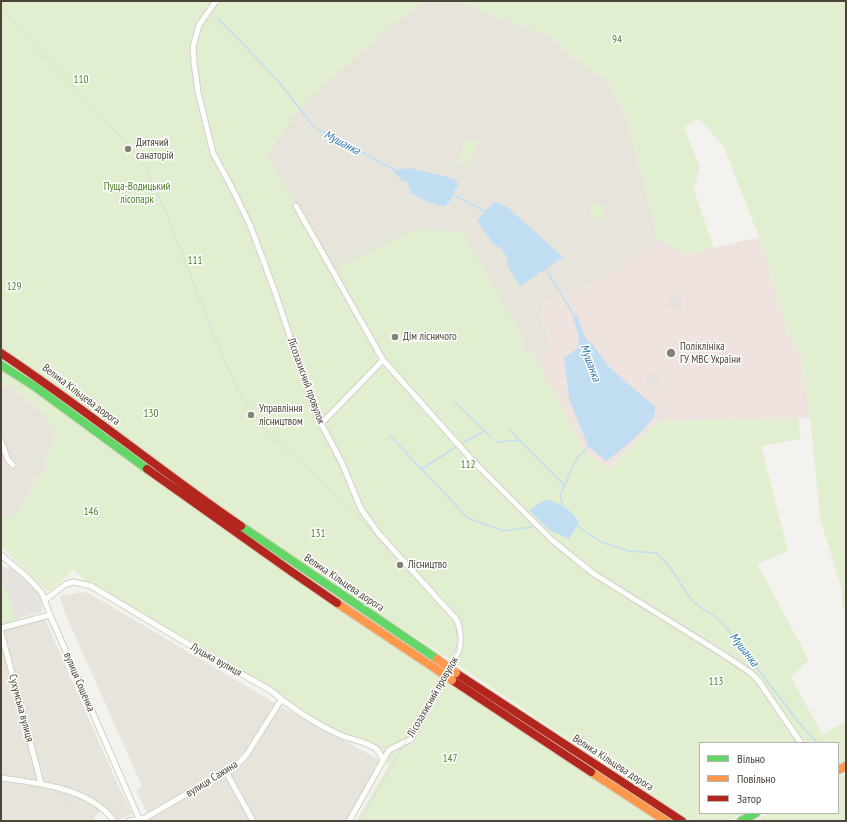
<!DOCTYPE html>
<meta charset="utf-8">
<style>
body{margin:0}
#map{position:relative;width:847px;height:822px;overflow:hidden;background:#f4f2ee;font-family:"PT Sans Narrow",sans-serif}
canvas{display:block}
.frame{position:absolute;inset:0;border:2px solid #4b4439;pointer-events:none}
.legend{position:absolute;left:699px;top:742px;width:140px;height:72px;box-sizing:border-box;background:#fff;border:1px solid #b7b4b0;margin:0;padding:5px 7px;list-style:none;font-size:12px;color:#4b4439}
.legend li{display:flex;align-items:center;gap:8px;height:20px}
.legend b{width:20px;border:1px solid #b7b4b0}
</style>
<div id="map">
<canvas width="847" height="822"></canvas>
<div class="frame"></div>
<ul class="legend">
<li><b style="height:5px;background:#63d668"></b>Вільно</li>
<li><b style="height:5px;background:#ff974d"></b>Повільно</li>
<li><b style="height:5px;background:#b3261e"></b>Затор</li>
</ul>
</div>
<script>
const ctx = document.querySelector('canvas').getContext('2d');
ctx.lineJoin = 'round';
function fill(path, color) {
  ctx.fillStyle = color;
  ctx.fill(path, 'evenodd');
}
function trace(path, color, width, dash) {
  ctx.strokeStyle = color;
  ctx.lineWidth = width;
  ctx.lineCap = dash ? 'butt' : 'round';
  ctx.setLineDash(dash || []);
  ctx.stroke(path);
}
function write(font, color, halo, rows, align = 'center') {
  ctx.font = font + ' "PT Sans Narrow",sans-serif';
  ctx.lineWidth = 3;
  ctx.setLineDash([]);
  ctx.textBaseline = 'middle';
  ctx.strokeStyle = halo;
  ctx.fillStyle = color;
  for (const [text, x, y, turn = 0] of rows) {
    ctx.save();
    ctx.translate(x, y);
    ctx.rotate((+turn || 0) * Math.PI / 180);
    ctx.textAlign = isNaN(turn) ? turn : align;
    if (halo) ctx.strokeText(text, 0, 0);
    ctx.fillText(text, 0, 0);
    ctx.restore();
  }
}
fill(new Path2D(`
 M423,1h37l15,8 77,28 23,22 33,22 19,38 29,112v7l-29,28 -82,37 -3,5 -1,9 12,33 -19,6 -4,-4 -8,-1v-10l-139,18 -117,-204 30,-42 17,-17 60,-56z
 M1,382l21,12 23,22 11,24 -10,16 1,13 -9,8 -21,36 -16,7z
 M83,592l7,2 185,109 -31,51 -8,8 -12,9 -77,43 -11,-24 6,-4 -77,-173 -5,-17z
 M45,619l68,155 19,40 -13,6 -19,-9 -8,10h-91v-197l15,-4 2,5z
 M280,706l101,55 -34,60h-201l2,-3 82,-45 13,-9z`), '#e7e4dc');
fill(new Path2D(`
 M4,566l2,3 3,-2 14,9 19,22v14l-20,5 -6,3 -8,-24 -7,-14v-14z`), '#e6e2de');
fill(new Path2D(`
 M759,237l24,77 5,21 2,1 11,21 9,61 -151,3 -51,47 -23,-17 -51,-95 19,-6 -12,-33 1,-9 3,-5 82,-37 29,-28 31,16z`), '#eee3df');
fill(new Path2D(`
 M1,1h422l-50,39 -60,56 -17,17 -29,42 28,49 5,1 6,11 -1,5 27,48 76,-38 17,-1 38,3 58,101 1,17 11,2 52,98 23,17 51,-47 139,-3 3,21 -40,7 27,105 -31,13 52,96 -18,17 31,57 24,-12v38l-8,5v-22h-138v70h44l-17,8h-36l-251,-168 -111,-71 -72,-50 -256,-182z
 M460,1h386v614l-4,-10v-15l-22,-72 -10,-100 -9,-61 -11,-21 -2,-1 -5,-21 -24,-77 -35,-90 -25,-29 -15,10 16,39 -6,23 20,58 -27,6 -31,-16v-7l-29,-112 -19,-38 -33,-22 -23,-22 -77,-28z
 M465,139l12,3 -8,24 -11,-4z
 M594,202l5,1 5,4 -1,14 -2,1c-6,-1 -12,-8 -12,-15z
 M1,365l161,115 504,341h-310l33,-56 -6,-4 -7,-12 -30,-11 -255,-152 -18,-16 -23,21h-3l-46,-44v-27l16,-7 21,-36 9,-8 -1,-13 10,-16 -11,-24 -23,-22 -21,-12z
 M1,582l7,14 8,24 -15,4z
 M846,774v47h-92l16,-8h68v-35z`), '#e1eecf');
fill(new Path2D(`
 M669,294h12v16l-12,-2z
 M657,370l7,15 -10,7 -9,-11z
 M68,797l8,3 -12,11 -5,-7z`), '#e6e3df');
fill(new Path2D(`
 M410,168l45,11 3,5 -9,18 -6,5 -15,-5 -17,-9 -4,-11 -5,-1 -9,-11z
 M495,202l12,5 56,50 -42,29 -6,-7 -8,-15v-7l-6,-9 -6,-2 -18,-25 6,-8z
 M577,315l9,24 8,7 15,21 46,40c0,3 0,6 -1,9 -6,12 -37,38 -48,45l-18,-15 -19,-48 -5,-40 14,-10 1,-10 -6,-21z
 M545,500c14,1 27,11 34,22l-10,17 -20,-9 -20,-20z`), '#c0ddf1');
trace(new Path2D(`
 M217,18l30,30 32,34 35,45 81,43
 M452,194l34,18
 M545,268l30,49
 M455,402l35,34
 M510,430l9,10
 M390,436l78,82 36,13 27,-4
 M497,442l22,-2 46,46
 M463,443l21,-12
 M421,469l35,-22
 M563,508l-3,-13 17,-37 13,-13
 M576,525l25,17 28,9 27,2 13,13 23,35 29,20 76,99 20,23`), '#c0ddf1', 1.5);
const street = new Path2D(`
 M216,1l-17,24 -6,22 1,15 4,30 15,61 20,37 17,35 24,64 42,125 26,49 19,46 18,25 78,86c4,11 4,19 2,30l-48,89 -22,11 -40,71
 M296,206l87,154 90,101 80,80 41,33 127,79 30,20 7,7 43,63
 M321,424l62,-64
 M1,441l7,19 5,5
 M1,555l26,22 15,16 8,22 90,206
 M45,600l21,-16 8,-2 17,4 92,55 87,49c20,17 46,34 70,45 12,5 25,6 35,13 5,4 6,7 8,13
 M1,628l49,-13
 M1,632l40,151
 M226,772l27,49
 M1,778c37,5 89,10 113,43
 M129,821l16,-3 93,-54 9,-10 34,-54`);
const fast = new Path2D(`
 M1,365l33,21 113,83
 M241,526l196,133
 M741,821l15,-8`);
const slow = new Path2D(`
 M337,603l96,64
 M838,770l8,-4
 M591,772l75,49`);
const jam = new Path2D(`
 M1,353c82,54 158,117 240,173
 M147,469l145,103 45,31
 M456,673l226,148
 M452,680l139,92`);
trace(street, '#d2d0cb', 7);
trace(fast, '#d6cebb', 10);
trace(slow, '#d6cebb', 10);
trace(jam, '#d6cebb', 10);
trace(street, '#fdfdfc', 5);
trace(fast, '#63d668', 8);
trace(slow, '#ff974d', 8);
trace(jam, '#b3261e', 8);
trace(new Path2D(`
 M1,9l115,123 20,22 8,12 20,41 49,126 18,42 9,19 23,33 89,83 99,108c8,12 9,18 6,33l-97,170`), '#dbdbda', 1);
const slowBridge = new Path2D(`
 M437,659l19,14
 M433,667l19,13`);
trace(slowBridge, '#d6cebb', 10, []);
trace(slowBridge, '#ff974d', 8);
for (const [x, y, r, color] of [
 [128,149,4,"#868178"],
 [395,337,4,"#868178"],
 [671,353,5,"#868178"],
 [251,415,4,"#868178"],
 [400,565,4,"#868178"]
]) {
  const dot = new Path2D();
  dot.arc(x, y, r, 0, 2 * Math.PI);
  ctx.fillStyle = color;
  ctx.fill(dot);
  trace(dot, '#fff', 1.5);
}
write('11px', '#4a7f2a', '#fff', [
 ["94",617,40],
 ["110",81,80],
 ["Пуща-Водицький",137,187],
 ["лісопарк",137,200],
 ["111",195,261],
 ["129",14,287],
 ["130",151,414],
 ["112",468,465],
 ["146",91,512],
 ["131",318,534],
 ["113",716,682],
 ["147",450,759]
]);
write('11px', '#4b4439', '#fff', [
 ["Дитячий",136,143],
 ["санаторій",136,156],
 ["Дім лісничого",403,337],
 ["Поліклініка",680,347],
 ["ГУ МВС України",680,360],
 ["Управління",259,409],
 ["лісництвом",259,422],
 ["Лісництво",408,565]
], 'left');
write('11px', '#4b4439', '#fff', [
 ["Лісозахисний провулок",306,381,70],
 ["Велика Кільцева дорога",81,395,37],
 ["Велика Кільцева дорога",344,583,34],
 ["Луцька вулиця",216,660,29],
 ["вулиця Сошенка",79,682,67],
 ["Лісозахисний провулок",433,697,-60],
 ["Сухумська вулиця",21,708,75],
 ["Велика Кільцева дорога",613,763,33],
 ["вулиця Сажина",212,779,-32]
]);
write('italic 12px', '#2e7ab2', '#fff', [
 ["Мушанка",342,143,28],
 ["Мушанка",590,363,70],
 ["Мушанка",744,650,52]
]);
</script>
